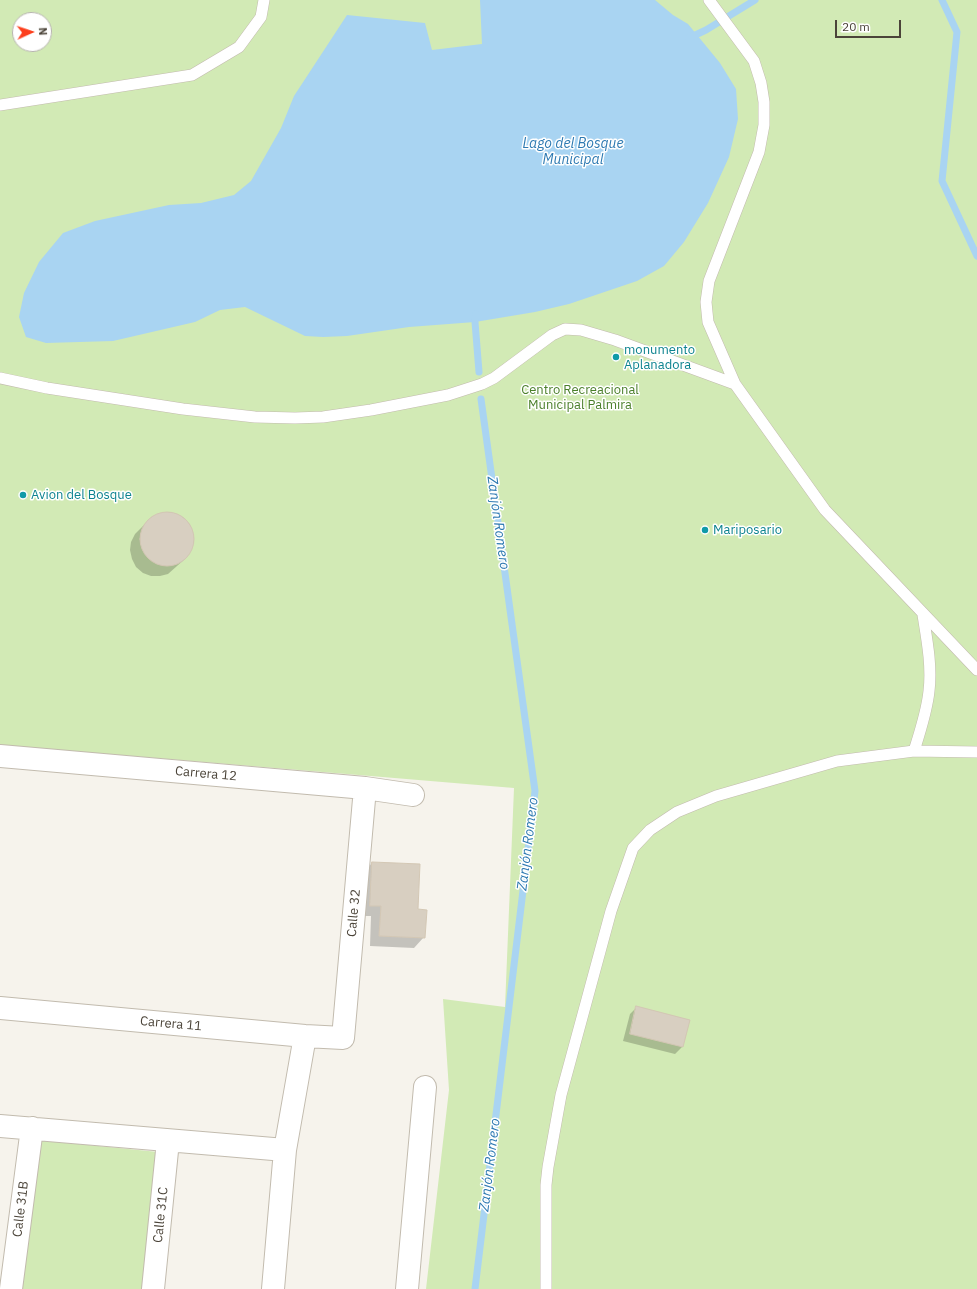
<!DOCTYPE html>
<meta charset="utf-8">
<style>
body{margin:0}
#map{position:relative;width:977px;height:1289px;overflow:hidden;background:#f6f3ec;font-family:"IBM Plex Sans",sans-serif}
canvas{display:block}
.north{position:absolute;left:12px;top:12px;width:40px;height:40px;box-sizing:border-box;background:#fff;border:1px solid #b7b4b0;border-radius:50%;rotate:87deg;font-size:11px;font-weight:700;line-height:16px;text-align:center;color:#4b4439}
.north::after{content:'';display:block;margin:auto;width:14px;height:18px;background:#fc3f1d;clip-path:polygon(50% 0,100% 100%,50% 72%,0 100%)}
.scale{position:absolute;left:835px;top:20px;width:66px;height:18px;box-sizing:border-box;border:2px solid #4b4439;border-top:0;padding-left:5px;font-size:12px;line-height:14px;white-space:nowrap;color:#4b4439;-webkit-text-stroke:3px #fff;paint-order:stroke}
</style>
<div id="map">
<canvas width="977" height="1289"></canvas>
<div class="north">N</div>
<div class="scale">20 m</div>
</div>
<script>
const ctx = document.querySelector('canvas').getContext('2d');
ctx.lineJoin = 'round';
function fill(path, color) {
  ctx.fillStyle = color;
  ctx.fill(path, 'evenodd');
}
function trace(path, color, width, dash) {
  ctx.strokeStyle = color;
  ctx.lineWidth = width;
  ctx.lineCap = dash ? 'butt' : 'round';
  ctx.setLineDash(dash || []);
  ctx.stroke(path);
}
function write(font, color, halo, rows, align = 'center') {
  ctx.font = font + ' "IBM Plex Sans",sans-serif';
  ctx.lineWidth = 3;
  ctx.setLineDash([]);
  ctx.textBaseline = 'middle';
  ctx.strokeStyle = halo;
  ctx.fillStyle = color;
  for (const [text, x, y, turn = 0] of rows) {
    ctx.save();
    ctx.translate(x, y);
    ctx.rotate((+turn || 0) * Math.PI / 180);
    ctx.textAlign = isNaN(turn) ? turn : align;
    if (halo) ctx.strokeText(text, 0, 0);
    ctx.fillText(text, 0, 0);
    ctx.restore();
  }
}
fill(new Path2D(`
 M0,0h977v1289h-551l23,-199 -6,-91 62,8 9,-219 -514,-43zM20,20h24v24h-24z
 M39,1140l119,12 -14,137h-124z`), '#d2eab5');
fill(new Path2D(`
 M480,0h175l18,15 15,9 32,39 16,26 2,30 -9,38 -21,46 -24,39 -20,24 -27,15 -68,23 -34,8 -60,10 -66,5 -62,9 -24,1 -18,-1 -60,-29 -25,3 -25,12 -82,19 -67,2 -20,-6 -7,-20 5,-24 15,-31 24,-29 32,-12 74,-16 32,-2 33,-8 17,-14 30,-53 13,-32 53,-81 78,8 7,27 50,-6z`), '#a9d4f2');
fill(new Path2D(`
 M169,512l8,2 7,4 6,7 3,8 1,9 -3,8 -5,8 -18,16 -8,2h-9l-8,-3 -7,-6 -4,-8 -2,-9 1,-8 4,-8 17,-17 8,-3z
 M372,863l45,47 7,27 -10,11 -44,-2 1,-30h-11l2,-42z
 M637,1007l52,13 -7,27 -7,7 -52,-13 7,-27z`), '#0003');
trace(new Path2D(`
 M942,0l15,32 -15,149 35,75
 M689,38l17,-8 49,-30
 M476,314l-1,8 4,50
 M475,1289l60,-498 -54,-392`), '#a9d4f2', 7);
const building = new Path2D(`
 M140 539a27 27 0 1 1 54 0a27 27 0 1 1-54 0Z
 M372,862l48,2 -2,45 9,1 -2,28 -46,-2 2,-30h-11z
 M636,1006l54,14 -7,27 -53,-13z`);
fill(building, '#d8cfc1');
trace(building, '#d3c7b4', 1);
const service = new Path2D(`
 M709,0l45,61 7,22 3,19v23l-5,27 -50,129 -3,21 2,20 27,62 90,126 152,160
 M0,105l192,-30 47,-28 22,-30 3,-17
 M0,378l47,10 136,21 72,8 40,1 28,-1 48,-7 77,-15 34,-11 12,-6 58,-43 13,-6 16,1 34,10 120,44
 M914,751c6,-19 13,-40 15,-60 3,-25 -2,-51 -6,-76
 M546,1289v-104l2,-18 13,-72 50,-184 22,-63 17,-18 27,-18 39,-16 121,-35 77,-10 63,1`);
const minor = new Path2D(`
 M0,756l365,32 48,7
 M0,1008l305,28 38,2 22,-250
 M0,1126l285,24
 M11,1289l21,-161
 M153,1289l15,-148
 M273,1289l12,-139 20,-114
 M407,1289l18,-202`);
trace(service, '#c2bbae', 12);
trace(minor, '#c2bbae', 24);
trace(service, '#fff', 11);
trace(minor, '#fff', 22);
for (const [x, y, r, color] of [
 [616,357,4,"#0f9aa8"],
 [23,495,4,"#0f9aa8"],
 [705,530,4,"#0f9aa8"]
]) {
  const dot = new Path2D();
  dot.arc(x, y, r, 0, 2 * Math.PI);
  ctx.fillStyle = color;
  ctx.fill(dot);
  trace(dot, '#fff', 1.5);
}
write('13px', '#0d838f', '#fff', [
 ["monumento",624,350],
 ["Aplanadora",624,365],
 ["Avion del Bosque",31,495],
 ["Mariposario",713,530]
], 'left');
write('13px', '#4a7f2a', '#fff', [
 ["Centro Recreacional",580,390],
 ["Municipal Palmira",580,405]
]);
write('13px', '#4b4439', '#fff', [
 ["Carrera 12",206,774,5],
 ["Calle 32",354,913,-85],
 ["Carrera 11",171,1024,5],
 ["Calle 31B",21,1209,-83],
 ["Calle 31C",161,1215,-84]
]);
write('italic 14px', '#2e7ab2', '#fff', [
 ["Lago del Bosque",573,144],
 ["Municipal",573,160],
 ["Zanjón Romero",498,523,82],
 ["Zanjón Romero",528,844,-83],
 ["Zanjón Romero",490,1165,-83]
]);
</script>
